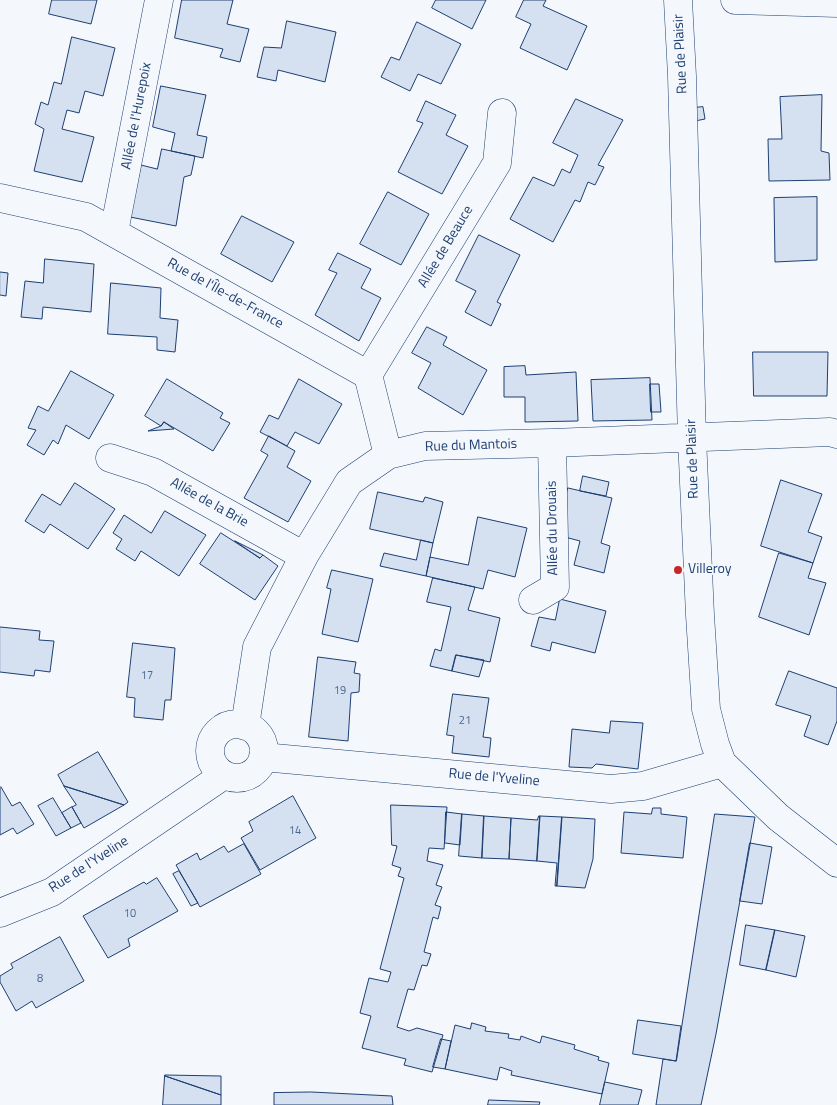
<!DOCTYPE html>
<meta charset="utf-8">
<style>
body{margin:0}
canvas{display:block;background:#f4f7fb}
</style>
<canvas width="837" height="1105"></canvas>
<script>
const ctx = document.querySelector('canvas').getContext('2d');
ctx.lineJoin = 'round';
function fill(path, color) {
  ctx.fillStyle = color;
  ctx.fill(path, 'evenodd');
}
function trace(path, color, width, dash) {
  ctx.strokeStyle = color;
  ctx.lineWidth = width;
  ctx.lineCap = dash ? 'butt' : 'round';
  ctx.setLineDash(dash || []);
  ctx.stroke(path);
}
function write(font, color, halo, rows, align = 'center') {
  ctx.font = font + ' "Titillium Web",sans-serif';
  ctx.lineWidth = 4;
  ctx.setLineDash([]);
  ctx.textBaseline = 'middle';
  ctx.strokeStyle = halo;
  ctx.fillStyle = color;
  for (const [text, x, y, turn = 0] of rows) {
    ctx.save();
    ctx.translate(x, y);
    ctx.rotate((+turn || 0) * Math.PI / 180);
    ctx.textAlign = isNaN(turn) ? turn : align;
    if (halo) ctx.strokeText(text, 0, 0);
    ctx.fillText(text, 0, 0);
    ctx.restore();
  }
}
const building = new Path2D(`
 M52,0h45l-6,24 -42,-10z
 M182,0h51l-6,24 22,5 -9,33 -20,-5 3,-8 -48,-11z
 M436,0h50l-14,29 -40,-21z
 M524,0h22l-3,6 44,20 -20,44 -47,-22 11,-24 -15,-7z
 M287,21l49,11 -11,50 -47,-12 -2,11 -19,-4 7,-30 17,1z
 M417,22l44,22 -20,40 -23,-10 -8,17 -29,-14 10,-20 8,3z
 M72,37l43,11 -12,48 -18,-5 -6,22 -12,-3 -5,19 32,8 -12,45 -48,-11 10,-42 -9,-5 6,-22 7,3 6,-23 7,2z
 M161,86l45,9 -9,40 10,2 -4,21 -32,-7 4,-18 -22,-6z
 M822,95l-1,56 8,2 1,27 -61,1 -1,-42h14l-2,-42z
 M576,99l47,21 -25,45 6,2 -9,18 -7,-3 -8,20 -5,-2 -22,42 -43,-23 23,-42 21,9 8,-17 8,4 8,-18 -25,-12z
 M426,101l30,14 -10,20 22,11 -26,48 -44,-22 25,-49 -6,-2z
 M703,107l2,12 -10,2 -2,-13z
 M162,149l33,7 -4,19 -7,2 -8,49 -46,-9 11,-52 16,4z
 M388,192l41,22 -28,51 -41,-21z
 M817,197v63l-42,2 -1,-64z
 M242,216l52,26 -22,40 -51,-28z
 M479,235l41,20 -23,47 4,2 -10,22 -26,-14 11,-21 -20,-10z
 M338,253l33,16 -10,19 20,10 -22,43 -44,-26 22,-42 -8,-3z
 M45,259l49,5 -3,48 -48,-5 -1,12 -21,-2 4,-36 18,2z
 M0,272l8,1 -2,23 -6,-1z
 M111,283l50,5 -1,30 18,2 -3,32 -18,-2v-13l-49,-3z
 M427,327l20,10 -4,8 44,25 -24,45 -45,-27 13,-25 -19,-10z
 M753,352h75l-1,44h-73z
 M525,366l1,9 50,-3 2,49 -53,1v-25h-21v-30z
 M71,371l43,24 -25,44 -23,-14 -8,19 -5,-4 -9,15 -17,-10 9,-15 -8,-2 10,-22 10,5z
 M650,378l2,42 -59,1 -2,-41z
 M167,379l56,34 -3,5 10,5 -17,28 -49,-29 -3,4 -16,-10z
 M299,379l43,25 -23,40 -24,-12 -8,14 -27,-14 9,-17 9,4z
 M650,384h9l2,28h-10z
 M164,422l10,7 -26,2 13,-5z
 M269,436l26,15 -8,16 24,14 -23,41 -44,-24 24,-43 -7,-4z
 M583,476l26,6 -3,14 -26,-5z
 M781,480l41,14 -14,38 14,5 -9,26 -52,-17z
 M75,483l40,26 -27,40 -38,-25 -6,9 -19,-12 17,-27 18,11z
 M568,488l44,10 -11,45 9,3 -6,27 -30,-8 6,-24 -23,-6z
 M378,492l45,10 2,-5 18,5 -10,41 -63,-14z
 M165,511l41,24 -27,41 -38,-25 -6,10 -19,-12 6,-10 -9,-6 11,-18 27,18z
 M478,517l49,11 -12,49 -27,-7 -5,19 -57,-13 4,-19 38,8z
 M221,533l39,25 3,-3 15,11 -23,34 -55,-36z
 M421,540l12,3 -7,33 -46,-10 4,-13 32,7z
 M235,541l28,14 -3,3z
 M779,553l34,10 -5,15 18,5 -17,52 -50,-18z
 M332,570l41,9 -15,63 -36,-8 9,-45 -4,-1z
 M433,578l42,9 -7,23 32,8 -10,44 -34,-7 -4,16 -22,-5 5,-17 6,2 10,-44 -24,-5z
 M560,599l46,12 -11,42 -43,-11 -2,9 -19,-5 8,-29 16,3z
 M0,627l40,4 -1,9 15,1 -4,31 -15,-2 -1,6 -34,-4z
 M133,643l42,5 -4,52h-6l-2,20 -29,-3 1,-19 -8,-1z
 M456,655l28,5 -5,17 -27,-6z
 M318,657l38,5 -2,11 6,1 -1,18 -8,1 -3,48 -39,-4z
 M789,671l48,17v33l-9,24 -24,-9 7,-20 -35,-11z
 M453,694l36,4 -6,39 8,1 -2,19 -37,-4 2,-17 -7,-1z
 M611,721l32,2 -5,46 -42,-5 -4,4 -23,-1 3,-38 37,4z
 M98,752l30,50 -4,3 -60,-19 -6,-11z
 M64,786l60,19 -40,23 -12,-21 4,-2z
 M1,787l11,19 8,-4 14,22 -17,10 -4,-6 -13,7v-47z
 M293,796l23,42 -56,32 -19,-32 12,-7 -4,-9z
 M53,798l18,30 -15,8 -18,-30z
 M391,805l56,2 -3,42 -15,-1 -2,13 16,4 -7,20 6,2 -7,18 6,2 -3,12 -5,-2 -9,35 7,2 -4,12 -5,-1 -8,25 -6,-1 -11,38 12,4 8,-3 26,7 -11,37 -28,-7 2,-6 -44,-11 9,-32 -11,-3 9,-35 19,4 3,-10 -11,-3 24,-91 -6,-2 3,-8 -9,-3 5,-19 -5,-1z
 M72,807l9,16 -10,5 -9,-15z
 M653,808h8v6l26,3 -4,41 -62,-5 3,-41 27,2z
 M446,812l16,2 -2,31 -15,-2z
 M462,814l22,2 -2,42 -23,-2z
 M715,814l40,3 -39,217 -15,71h-45l7,-46 13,2z
 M484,816l27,2 -2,41 -27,-1z
 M539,816h1l-3,45 -28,-2 2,-41 26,2z
 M540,816l22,1 -5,69h-2l2,-23 -20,-2z
 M562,817l33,2 -2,40 -8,29 -28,-2z
 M750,843l22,4 -10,57 -22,-3z
 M244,844l17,30 -61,33 -24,-42 21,-12 3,7 24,-14 4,6z
 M179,871l19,32 -7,3 -18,-32z
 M157,878l21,33 -50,28 2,7 -22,12 -25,-42 61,-34 2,2z
 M746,925l29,5 -9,40 -26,-5z
 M775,930l30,6 -9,41 -30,-7z
 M60,937l24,44 -48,27 -4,-7 -16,10 -16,-29v-6l13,-8 -2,-4z
 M638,1020l43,6 -5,35 -43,-7z
 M472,1023l14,4 -1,4 24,3 -1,4 12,2 1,-4 19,7 2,-7 33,9 -1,4 25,8 -1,3 11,3 -7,31 -91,-19 1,-4 -12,-4 -3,13 -52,-11 10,-44 15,4z
 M441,1039l10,2 -6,28 -12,-2z
 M165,1075l56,1v19l-56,-19z
 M165,1076l56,19v10h-58z
 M605,1082l37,8 -4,15h-38z
 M311,1092l81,4 1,9h-119v-12z
 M489,1100l51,2 -1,3h-51z`);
fill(building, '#d5e0f0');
trace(building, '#1d3f73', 1);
const minor = new Path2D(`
 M678,0l4,76 10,362 8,177 6,94 9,35 7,19 56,54 59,46
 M735,0l102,3
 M0,198l86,19 282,158 20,80
 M114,232l45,-232
 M368,375l129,-212 5,-50
 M110,458l43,14 151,84
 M533,600l22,-13 -3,-144
 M210 751a27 27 0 1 1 54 0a27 27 0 1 1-54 0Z
 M245,726l12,-79 47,-91 45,-74 39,-27 37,-9 127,-3 278,-11 7,2
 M263,757l348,32 32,-3 79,-23
 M0,913l52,-21 172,-117`);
trace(minor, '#1d3f73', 29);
trace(minor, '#f4f7fb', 28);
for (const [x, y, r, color] of [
 [678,570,5,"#c62828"]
]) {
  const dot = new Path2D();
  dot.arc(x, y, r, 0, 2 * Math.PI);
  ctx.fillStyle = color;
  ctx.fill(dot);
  trace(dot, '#f4f7fb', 2);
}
write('11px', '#4b6792', null, [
 ["17",147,676],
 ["19",340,691],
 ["21",465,721],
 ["14",295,831],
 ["10",130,914],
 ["8",40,979]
]);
write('14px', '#1d3f73', '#f4f7fb', [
 ["Rue de Plaisir",681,54,-93],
 ["Allée de l'Hurepoix",137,116,-79],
 ["Allée de Beauce",446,247,-59],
 ["Rue de l'Île-de-France",225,294,29],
 ["Rue du Mantois",471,446,-2],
 ["Rue de Plaisir",693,459,-92],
 ["Allée de la Brie",209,503,29],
 ["Allée du Drouais",553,528,-91],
 ["Rue de l'Yveline",494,778,5],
 ["Rue de l'Yveline",89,865,-33]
]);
write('14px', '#1d3f73', '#f4f7fb', [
 ["Villeroy",688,570]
], 'left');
</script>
